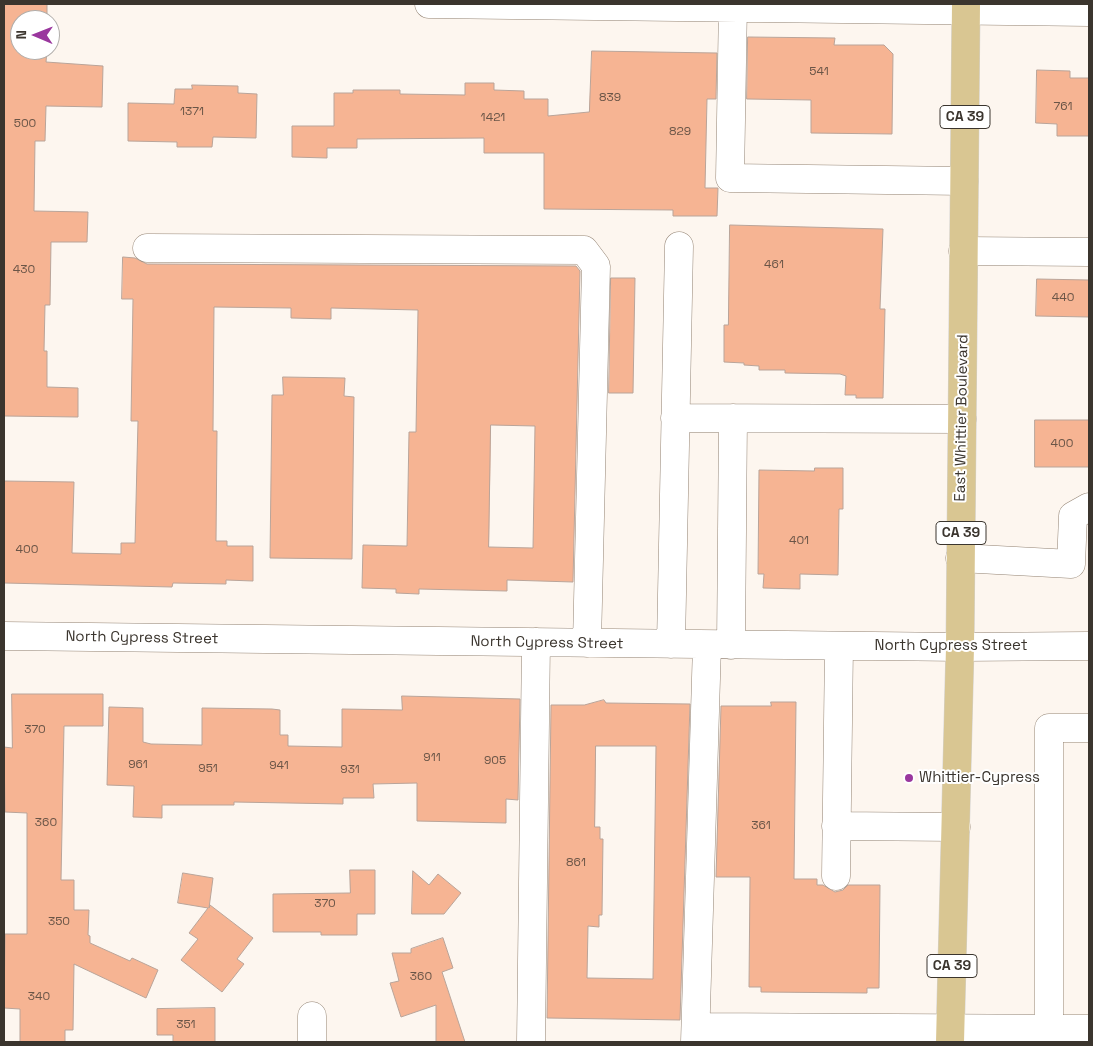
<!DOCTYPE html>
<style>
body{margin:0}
#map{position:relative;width:1093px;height:1046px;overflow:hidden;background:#fdf6ef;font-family:"Space Grotesk",sans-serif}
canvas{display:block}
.frame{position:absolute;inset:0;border:5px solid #3b352e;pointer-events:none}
.north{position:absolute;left:10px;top:10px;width:50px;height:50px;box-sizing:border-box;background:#fff;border:1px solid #b1aeab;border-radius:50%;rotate:271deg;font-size:14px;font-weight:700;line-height:20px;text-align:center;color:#3b352e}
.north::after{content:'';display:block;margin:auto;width:18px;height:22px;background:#9a379e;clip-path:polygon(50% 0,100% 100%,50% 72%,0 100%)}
</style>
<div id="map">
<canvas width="1093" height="1046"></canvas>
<div class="frame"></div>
<div class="north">N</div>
</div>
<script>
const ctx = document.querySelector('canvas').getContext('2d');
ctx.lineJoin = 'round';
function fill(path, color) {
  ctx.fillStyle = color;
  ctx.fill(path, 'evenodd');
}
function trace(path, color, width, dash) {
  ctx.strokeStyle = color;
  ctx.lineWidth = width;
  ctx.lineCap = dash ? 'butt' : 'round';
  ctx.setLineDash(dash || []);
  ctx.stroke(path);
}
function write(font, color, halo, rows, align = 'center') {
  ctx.font = font + ' "Space Grotesk",sans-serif';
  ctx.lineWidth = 4;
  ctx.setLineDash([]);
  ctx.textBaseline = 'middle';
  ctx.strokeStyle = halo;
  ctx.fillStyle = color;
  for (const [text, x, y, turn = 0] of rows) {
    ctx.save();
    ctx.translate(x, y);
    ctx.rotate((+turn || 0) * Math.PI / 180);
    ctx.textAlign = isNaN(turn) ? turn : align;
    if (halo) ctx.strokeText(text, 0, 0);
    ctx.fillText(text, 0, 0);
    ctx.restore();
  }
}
const building = new Path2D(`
 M4,4h43v16h-27v30h27l-1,12 57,4 -1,41 -56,-1 -1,35h-10l-1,70 54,1 -1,30h-36l-1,63h-5l-1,46h3v36l31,1v29l-74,-1z
 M748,37l87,1 -1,7h50l9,9 -1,80 -81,-1v-33l-64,-1z
 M592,51l125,2 -1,46h-9l-2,89h13l-1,28h-44v-6l-129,-1v-56h-60v-15l-127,1v9h-30v10l-35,-1v-31h42v-33h19v-3h47v4l65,1v-12h29v7l30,1v8h24v17l41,-4z
 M1037,70l33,1v7h19v58h-32v-12l-21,-1z
 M192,85l46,1v7l19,1 -1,44 -43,-1 -1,10h-35v-5l-49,-1v-38l46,1 1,-15h17z
 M730,225l153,4 -3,80h5l-2,89h-27v-3h-11l1,-19 -6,-2 -55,-1v-3h-26v-4l-15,-1v-2l-20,-1v-37h4z
 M123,257l12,1 12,6 429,2 4,5 -7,311 -66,-2v11l-88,-2v5l-23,-1v-4l-34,-1 1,-43 44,1 2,-114h7l2,-122 -87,-2v11l-40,-1v-10l-77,-1 -1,124h4l-1,110h11v5h26v35l-27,-1v4l-53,-1 -1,4 -168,-4v-102l70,1 -2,71 49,1v-11h14l3,-122h-7l2,-122h-11zM491,425l44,1 -2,122 -44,-1z
 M611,278h24l-2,115h-24z
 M1037,279l52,1v37l-53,-1z
 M283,377l62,1 -1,18 10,1 -2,162 -82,-1 2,-163h11z
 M1035,420h54v47h-54z
 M815,468h28v41h-4l-1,66 -38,-1v15l-37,-1 1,-14h-6l1,-104 55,1z
 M12,694h91v32h-39l-3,154h13v30h15l-1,25 2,1v7l40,18 2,-3 26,12 -12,28 -72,-34 -1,66h-8v12h-45v-33l-16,-1 1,-74h22v-121l-22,-1 -1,-65 8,1z
 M402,696l118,3 -2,101 -12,-1v24l-89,-2v-38l-44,1 1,14h-31v6l-109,-2v3h-72v13l-29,-1 1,-31 -27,-1 2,-78 34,1v34l8,2 51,1v-37l70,1 8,1v25h8v11l54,1v-38l60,1z
 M604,700l2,3 84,1 -10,316 -133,-2 4,-313h33zM596,746h60l-3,233 -66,-1 1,-52 11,1v-12h3l1,-76h-3v-12h-5z
 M771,702h25l-2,177h23v6h6l12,7 8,-2 5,-5h32l-1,103h-12v5l-106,-1v-5h-12l1,-110h-34l5,-171h50z
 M350,870h25v44h-18v21h-36v-3h-48v-38l77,-1z
 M413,871l16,14 9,-11 23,19 -17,21h-32z
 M183,873l30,5 -4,30 1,-3 43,33 -16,21 7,5 -22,28 -41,-32 17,-21 -9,-6 19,-25 -30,-5z
 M443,938l10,30 -11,4 23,70h-29v-37l-35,12 -11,-34 9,-2 -7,-28h19v-4z
 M215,1008v34h-42v-7h-16v-26z`);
fill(building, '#f6b493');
trace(building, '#b9a499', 1);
const minor = new Path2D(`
 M429,4l660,8
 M733,4l-3,174 234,3
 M147,248l437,2 12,16 -9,377
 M963,251l126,1
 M675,418l287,1
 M960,558l111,6 2,-48 16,-9
 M4,636l956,11 129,-1
 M671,644l8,-398
 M731,645l2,-227
 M836,826l120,1
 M836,876l3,-230
 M696,1027l393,2
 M312,1042v-26
 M531,1042l5,-400
 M695,1042l12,-397
 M1049,1042v-314h40`);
const major = new Path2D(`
 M950,1042l10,-395 6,-643`);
trace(minor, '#948474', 29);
trace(major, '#d4d3d1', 29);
trace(minor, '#fff', 28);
trace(major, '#d9c692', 28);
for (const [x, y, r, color] of [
 [909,778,5,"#9a379e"]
]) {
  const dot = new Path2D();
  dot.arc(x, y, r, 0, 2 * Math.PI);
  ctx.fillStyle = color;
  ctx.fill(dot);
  trace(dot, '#fff', 2);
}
write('12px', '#6a5547', null, [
 ["541",819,72],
 ["839",610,98],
 ["761",1063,107],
 ["1371",192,112],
 ["1421",493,118],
 ["500",25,124],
 ["829",680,132],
 ["461",774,265],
 ["430",24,270],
 ["440",1063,298],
 ["400",1062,444],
 ["401",799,541],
 ["400",27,550],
 ["370",35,730],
 ["911",432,758],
 ["905",495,761],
 ["961",138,765],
 ["941",279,766],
 ["951",208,769],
 ["931",350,770],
 ["360",46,823],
 ["361",761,826],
 ["861",576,863],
 ["370",325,904],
 ["350",59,922],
 ["360",421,977],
 ["340",39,997],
 ["351",186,1025]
]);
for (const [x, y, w] of [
 [965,117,50],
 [961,533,50],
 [952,966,50]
]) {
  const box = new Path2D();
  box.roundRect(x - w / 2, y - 11.5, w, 23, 4);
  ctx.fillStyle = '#fff';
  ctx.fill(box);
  trace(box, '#3b352e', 1);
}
write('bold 14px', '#3b352e', null, [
 ["CA 39",965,117],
 ["CA 39",961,533],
 ["CA 39",952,966]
]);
write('15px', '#3b352e', '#fff', [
 ["East Whittier Boulevard",962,418,-89],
 ["North Cypress Street",142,638,1],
 ["North Cypress Street",547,643,1],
 ["North Cypress Street",951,646]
]);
write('15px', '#3b352e', '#fff', [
 ["Whittier-Cypress",919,778]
], 'left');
</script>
